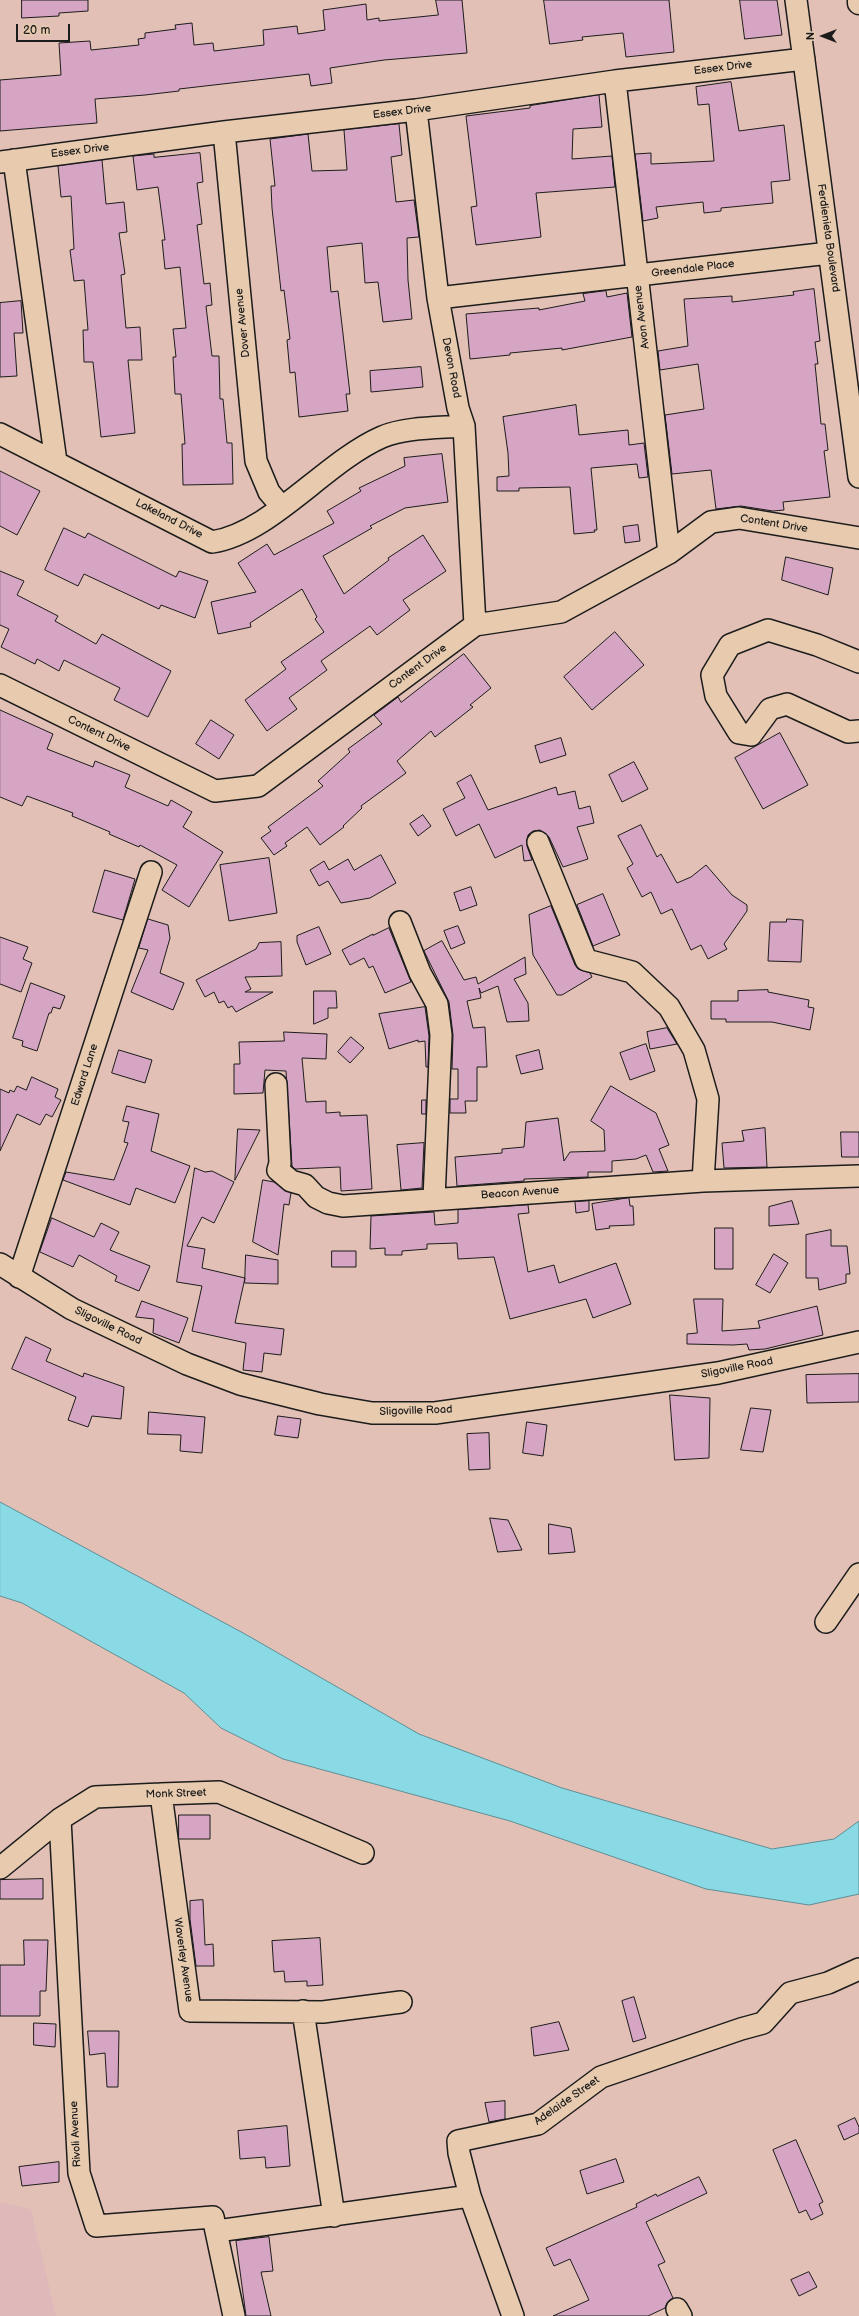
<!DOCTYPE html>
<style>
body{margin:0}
#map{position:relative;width:859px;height:2316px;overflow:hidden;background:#e3c0b5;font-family:"Balsamiq Sans",sans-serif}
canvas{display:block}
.north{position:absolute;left:803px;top:16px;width:40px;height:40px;-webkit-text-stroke:3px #e8cbaf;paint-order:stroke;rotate:270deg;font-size:11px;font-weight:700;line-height:16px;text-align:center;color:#1c1c1c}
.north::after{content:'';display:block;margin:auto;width:14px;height:18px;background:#1c1c1c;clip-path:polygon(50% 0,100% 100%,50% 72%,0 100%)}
.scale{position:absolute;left:16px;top:24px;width:54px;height:18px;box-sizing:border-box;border:2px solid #1c1c1c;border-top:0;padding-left:5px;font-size:12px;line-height:14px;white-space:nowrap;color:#1c1c1c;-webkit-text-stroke:3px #e8cbaf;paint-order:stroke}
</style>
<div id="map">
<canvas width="859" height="2316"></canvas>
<div class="north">N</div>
<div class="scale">20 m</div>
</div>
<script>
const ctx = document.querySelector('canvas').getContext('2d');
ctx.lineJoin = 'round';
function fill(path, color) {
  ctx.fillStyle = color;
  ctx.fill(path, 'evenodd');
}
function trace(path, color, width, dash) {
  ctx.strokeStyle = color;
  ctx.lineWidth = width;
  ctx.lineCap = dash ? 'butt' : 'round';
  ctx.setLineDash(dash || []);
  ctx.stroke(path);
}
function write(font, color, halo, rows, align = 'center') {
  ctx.font = font + ' "Balsamiq Sans",sans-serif';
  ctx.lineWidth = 4;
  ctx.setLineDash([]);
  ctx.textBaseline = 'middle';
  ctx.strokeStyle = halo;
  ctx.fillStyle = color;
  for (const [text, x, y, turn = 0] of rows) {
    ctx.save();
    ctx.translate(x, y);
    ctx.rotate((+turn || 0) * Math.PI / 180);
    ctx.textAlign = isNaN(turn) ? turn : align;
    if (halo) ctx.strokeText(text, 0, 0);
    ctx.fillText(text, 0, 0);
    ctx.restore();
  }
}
fill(new Path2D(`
 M0,2202l31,7 25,107h-56z`), '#dfb8b9');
const water = new Path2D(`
 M0,1502l245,132 174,100 143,54 210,61 62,-10 25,-18v73l-50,11 -103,-16 -196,-68 -227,-62 -62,-31 -37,-35 -162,-90 -22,-7z`);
fill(water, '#8adae5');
trace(water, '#5e8e95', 1);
const building = new Path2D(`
 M22,0h66v11l-29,2v3l-37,2z
 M436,0h26l5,53 -83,7 -54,8 2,15 -21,3 -2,-12 -130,15v2l-34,4 -50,4 2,24 -97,8v-51l61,-5 -2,-32 31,-2 1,9 48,-5 -1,-6 7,-1v-5l31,-4 -1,-4 17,-2 2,22 19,-2 1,8 50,-6 -1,-15 34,-4 1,8 27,-4 -2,-20 43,-6 1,16 12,-2v3l59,-6z
 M544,0h125l5,52 -48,5 -3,-24 -41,4 1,3 -33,4z
 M740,0h37l5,35 -37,4z
 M731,82l8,49 45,-6 6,55 -19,2 2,21 -52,5v3l-17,2 -1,-11 -47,5 2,11 -15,3 -8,-67 16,-1v11l63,-3 -5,-57 -11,1 -2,-18z
 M599,95l3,32 -29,2 -1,30 40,-3 3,31 -79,6 5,44 -65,8 -5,-38 6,-1 -11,-90 64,-8v-2z
 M399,124l3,31 -11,2 5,45 18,-2 5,37 -12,1 1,42 4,39 -29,3 -5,-40 -13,1 -3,-40 -35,4 4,45 7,-1 12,103h-4l2,17 -49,6 -4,-45 -5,1 -3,-33 3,-1 -6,-49 -3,1 -9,-83 -1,-22h4l-5,-47 38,-5 4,37 35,-1 -3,-40z
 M200,153l3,29 -6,1 5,41 -5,1 7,59 6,-1 2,22 -6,1 6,50h7l1,43h3l4,44h5l1,41 -50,1 -1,-41h3l-4,-50h-6l-2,-37h3l-3,-28 13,-1 -6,-61 -15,2 -3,-29h3l-7,-53 -21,3 -4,-34 21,-2v3z
 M102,160l4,44 18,-2 3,30 -8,1 6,41 -4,1 5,53 14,-1 2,33h-14l7,73 -34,4 -8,-75h-9l-1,-32h5l-4,-50 -10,1 -4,-31 4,-1 -3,-53 -10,1 -3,-31z
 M814,289l6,52 -5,1 3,22h-3l6,60h4l3,26 -4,1 6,46 -47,5 1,8 -11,1 -32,-5 -25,3 -5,-39 -39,4 -7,-59 39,-6 -6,-45 -38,6 -2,-19 30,-5 -4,-47 48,-3v6l62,-7 -1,-3z
 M606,291l1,6 20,-4 5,44 -70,13v-2l-52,5v2l-40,4 -4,-45 73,-6v2l46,-9 -2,-7z
 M21,301l2,32h-9l3,43 -17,1v-74z
 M421,367l2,20 -52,5 -1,-21z
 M576,405l3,30 49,-5 1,15 15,-2 4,34 -9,1 -2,-14 -46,4 6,62h-3l1,2 -21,2 -4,-47 -51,1v3h-22v-14l12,-1 -1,-23 -5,-36z
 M442,454l6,48 -43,6 -35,18 2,2 -49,28 21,38 45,-34 -1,-2 35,-23 23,36 -43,29 7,10 -33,25 -7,-9 -49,35 6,9 -38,28 8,11 -30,22 -22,-31 41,-31 -5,-7 43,-30 -9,-13 2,-2 -15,-28 -52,34 1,4 -33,7 -7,-32 45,-10 -18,-29 29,-19 7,11 60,-32 -7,-12 34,-20 -2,-3 46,-22 -1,-8z
 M0,471l40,20 -23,44 -17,-9z
 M638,525l2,16 -15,2 -2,-16z
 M64,528l21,10 3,-5 88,44 3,-6 29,10 -13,37 -34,-13 -2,4 -75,-35 -6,12 -33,-16z
 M786,557l47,11 -5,27 -46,-15z
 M0,571l24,10 -7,14 41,21 -3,5 41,23 6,-10 69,37 -23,46 -34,-17 6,-12 -56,-28 -5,11 -22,-12 -2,5 -34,-17 8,-18 -9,-4z
 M615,632l29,33 -52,45 -28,-33z
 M464,654l27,34 -21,17 3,2 -38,30 -4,-6 -34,30 9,12 -45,33 1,2 -19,18 1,1 -24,18 -13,-18 -22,16 2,3 -13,9 -13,-17 10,-7 -3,-4 55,-41 -5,-5 32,-29 -2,-3 34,-25 -8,-9 24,-18 3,5z
 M0,710l53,24 -6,15 46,18 2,-6 35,14 -5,12 43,19 3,-6 21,12 -9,15 40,25 -34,55 -27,-17 15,-25 -37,-20 -1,2 -30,-13 1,-2 -38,-16 1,-3 -46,-17 -5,10 -22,-9z
 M211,720l23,15 -15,24 -23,-15z
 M780,733l28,52 -45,24 -28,-51z
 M561,738l5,17 -26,8 -5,-17z
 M634,762l14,27 -26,13 -13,-27z
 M471,775l17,35 68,-23 2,8 17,-4 4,18 11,-3 4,17 -17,4 11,32 -25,8 -14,-30 -9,-7 -7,1 -5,4 -1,11 5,14 -8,1 -2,-16 -27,13 -16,-34 -23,12 -13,-27 22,-11 -8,-15z
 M423,815l8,11 -13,10 -8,-12z
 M641,825l16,32 4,-3 16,29 14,-6 15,-12 26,30 15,10v6l-23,33 3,5 -19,10 -7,-14 -10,5 -19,-41 -11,5 -10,-22 -9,5 -15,-29 6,-4 -15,-28z
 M381,855l15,28 -26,15 -29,5 -13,-22 -9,5 -9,-16 14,-9 5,9 19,-11 6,11z
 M269,858l8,55 -48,8 -9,-56z
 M105,870l30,9 -12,41 -30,-8z
 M471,887l6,18 -17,6 -6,-18z
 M603,894l17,41 -27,11 -16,-41z
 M551,906l24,59 3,4 12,4 2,4 -30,18h-5l-24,-40 -4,-40z
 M148,919l20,6 2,13 -10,35 24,10 -11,27 -42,-18 17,-42 -9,-2z
 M787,919l16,1 -2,42 -33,-1 2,-39h16z
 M458,926l7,17 -14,6 -7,-18z
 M319,927l12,27 -25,11 -9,-23v-6z
 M389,928l22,54 -26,11 -12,-27 -4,2 -5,-10 -14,7 -8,-15 31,-16v1z
 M0,937l28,10 -5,12 9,4 -11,29 -21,-8z
 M442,941l22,39 12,-3 2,7 47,-27 1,17 -12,5 14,24 1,18 -22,1 -9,-36 -17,7 -2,-5 2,10 -14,3 6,27 12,-1 2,40h-10v34h-12l1,12h-16v-14h8v-30h-6l1,-34 -4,-33 -25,-51z
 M281,942l1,34 -37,1 6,12 -6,3h28l-37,20 -4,-6 -4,2 -4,-7 -5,2 -5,-11 -9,5 -9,-17 60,-31 3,-6z
 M31,983l34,13 -5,13 -7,-2 -2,6h-2l-12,38 -15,-5 1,-5 -10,-3z
 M768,990v2l41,8 -1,7 6,1 -4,22 -38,-8h-46v-3h-15v-18h27v-10z
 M314,991h22l1,17h-9v10l-14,6z
 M425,1007l4,29 -1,31h-2l-1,-26 -7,1v-2l-29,9 -10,-35z
 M667,1028l10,16 -27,5 -3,-17z
 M284,1032l43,2 -1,25 -24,-1 4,44 20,-1v12l14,-1v4l27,-1 5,74 -31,2 -1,-24 -45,2 -3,-3 -6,-95 -21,-1 -2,23 -29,1v-30h6l-1,-22 45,-1z
 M351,1037l13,11 -14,15 -12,-11z
 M646,1044l9,27 -25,9 -10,-27z
 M119,1050l33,10 -7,23 -33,-10z
 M539,1050l4,19 -22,5 -5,-18z
 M32,1077l26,12 -3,8 6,3 -9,17 -6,-3 -6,11 -23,-11 -17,37v-62l9,4 1,-3 4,2 3,-6 9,4z
 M611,1086l45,27 13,32 -10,4 9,22 -15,1 -7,-17 -10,4 -24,2v11h-24v5l-64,2v2l-67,5 -2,-29 47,-4v-4l22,-2 2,-25 32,-4 6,43 6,-9 35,-1 -1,-21 -13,-9z
 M422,1100h4v14h-4z
 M127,1106l32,8 -8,37 39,15 -15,37 -39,-15 -6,17 -67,-25 3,-8 48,8 14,-37 -4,-1 5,-20 -6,-1z
 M765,1128l2,39 -43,1 -2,-25 22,-2 -2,-10z
 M238,1129l22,1 -25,50z
 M841,1132h18v25h-17z
 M424,1143l-2,45 -21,2 -4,-45z
 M195,1168l10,4 7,-1 22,11 -20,41 -12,-6 -15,29 18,3 -3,19 43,10 -10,45 49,6 -3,26 -17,-2 -2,19 -19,-2 3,-27 -54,-12 10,-45 -25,-4z
 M263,1180l11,2 17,11 -2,12 -5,-1 -6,51 -25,-13z
 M629,1198l1,8h3l1,19 -25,1 1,2 -14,2 -4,-26z
 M589,1201v10l-13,2 -1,-11z
 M792,1201l7,23 -30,2v-19z
 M528,1205l1,8 -11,1 10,58 26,-7 5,18 57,-20 15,41 -38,14 -7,-19 -76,20 -16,-62 -36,2 -1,-16 -30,1v5l-25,2v4h-17v-7l-15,1 1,-33 63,-4 1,13 23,-2v-13z
 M52,1218l42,19 7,-14 18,9 -9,18 40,16 -11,25 -24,-10 2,-5 -38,-21 -6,12 -33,-15z
 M715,1228h18v41h-18z
 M831,1230v16h16l3,28h-4v9l-27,7 -1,-12h-12v-43z
 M332,1251h24v16h-24z
 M774,1254l14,9 -18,30 -14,-8z
 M246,1255l32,5v24l-33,-1z
 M694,1299h29l-1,32 38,-3 -2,-7 59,-15 6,29 -58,14 -16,1 -2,-6 -14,1 -46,-1v-10l10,-1z
 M142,1301l46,17 -9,25 -26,-10 1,-14 -18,-2z
 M26,1337l25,12 -5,12 37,16 1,-4 40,14 -3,32 -29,-3 -4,11 -20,-7 8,-23 -64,-28z
 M859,1374v28l-52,1 -1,-28z
 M670,1395l40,3 -1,60 -34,2z
 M751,1408l20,2 -8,42 -22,-2z
 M149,1412l56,5 -3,36 -22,-2 1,-16 -33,-1z
 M278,1416l23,3 -3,19 -23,-3z
 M527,1422l20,3 -4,31 -20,-3z
 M489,1433l1,36 -21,1 -2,-36z
 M490,1518l18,2 14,30 -24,2z
 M549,1524l22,4 4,24 -26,2z
 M179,1815h31v24h-31z
 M43,1879v20h-43v-19z
 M203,1900l2,45 8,-1 1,22h-18l-6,-47v-18z
 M320,1938l3,47 -16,1v-5l-22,1 -1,-11 -10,1 -2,-31z
 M24,1940h24l-2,51h-6v25h-40v-51h24z
 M634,1997l12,41 -13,4 -11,-41z
 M559,2022l10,28 -35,6 -3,-28z
 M34,2023l22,1 -1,23 -21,-2z
 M88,2031h31l-1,56h-11l-2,-34 -15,2z
 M505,2101v18l-16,3 -4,-19z
 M855,2118l4,9v6l-15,7 -6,-14z
 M287,2126l3,40 -24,2 -1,-11 -25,2 -2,-28z
 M796,2140l27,62 -4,2 4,10 -12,6 -5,-10 -7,3 -26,-63z
 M616,2159l8,23 -37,12 -7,-23z
 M59,2162v20l-37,4 -3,-19z
 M699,2177l8,16 -61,29 19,40 -7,3 15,33 -6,5 -2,5 -17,8h-95l36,-16 -19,-41 -16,7 -8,-18 91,-41 -1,-3 20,-10 1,2z
 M269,2237l4,34 -12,1 10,44h-25l-10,-75z
 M809,2272l8,15 -18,9 -8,-16z`);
fill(building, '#d6a5c3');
trace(building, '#1c1c1c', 1);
const minor = new Path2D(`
 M796,0l63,477
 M615,81l54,472
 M416,110l22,188 20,110 6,18 11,199
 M224,132l32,329 13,31 12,14
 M14,160l42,302
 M0,162l224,-30 192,-22 199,-29 189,-22
 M438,298l391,-45
 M0,434l212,108c59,-9 113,-80 170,-105 23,-10 57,-9 82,-11
 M859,662l-42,-17 -49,-15 -38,15 -18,30 4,21 23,37 12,2 19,-26 17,-5 61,28 11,-1
 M0,685l215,106 43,-5 217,-161 86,-13 108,-59 42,-31 28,-4 120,20
 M538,842l48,118 46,12 37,35 25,43 14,49 -5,82
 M400,922l20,51 17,31 4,31 -7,164
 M276,1084l4,79 -2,7 13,11 14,4 11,12 12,6 15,3 360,-25 156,-5
 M0,1264l72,45 115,55 53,20 80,20 52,9h63l283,-40 141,-31
 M19,1277l132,-405
 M826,1622l33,-48
 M161,1794l29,217 133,1 78,-10
 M60,1819l19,354 17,53 117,-9 21,99
 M0,1868l60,-49 35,-22 66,-3 58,-2 144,61
 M303,2011l31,205
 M217,2231l253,-35
 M677,2309l4,7
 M513,2316l-43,-120 -11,-43 -1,-12 80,-17 63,-47 140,-48 22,-6 27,-30 38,-10 31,-14`);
const major = new Path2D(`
 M859,0v3`);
trace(minor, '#1c1c1c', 24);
trace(major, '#1c1c1c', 25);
trace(minor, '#e8cbaf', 21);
trace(major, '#e8cbaf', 22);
write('11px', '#1c1c1c', '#e8cbaf', [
 ["Essex Drive",723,68,-7],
 ["Essex Drive",402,112,-7],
 ["Essex Drive",80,151,-7],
 ["Ferdienieta Boulevard",828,238,82],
 ["Greendale Place",693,269,-7],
 ["Avon Avenue",642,317,-97],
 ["Dover Avenue",243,323,-96],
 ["Devon Road",451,368,79],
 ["Lakeland Drive",169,519,27],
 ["Content Drive",774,524,9],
 ["Content Drive",418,667,-36],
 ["Content Drive",99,734,26],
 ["Edward Lane",85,1075,-72],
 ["Beacon Avenue",520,1193,-4],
 ["Sligoville Road",108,1326,26],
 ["Sligoville Road",737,1368,-11],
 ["Sligoville Road",416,1411,-2],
 ["Monk Street",176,1794,-2],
 ["Waverley Avenue",183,1960,82],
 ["Adelaide Street",567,2101,-35],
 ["Rivoli Avenue",76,2134,-93]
]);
</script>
